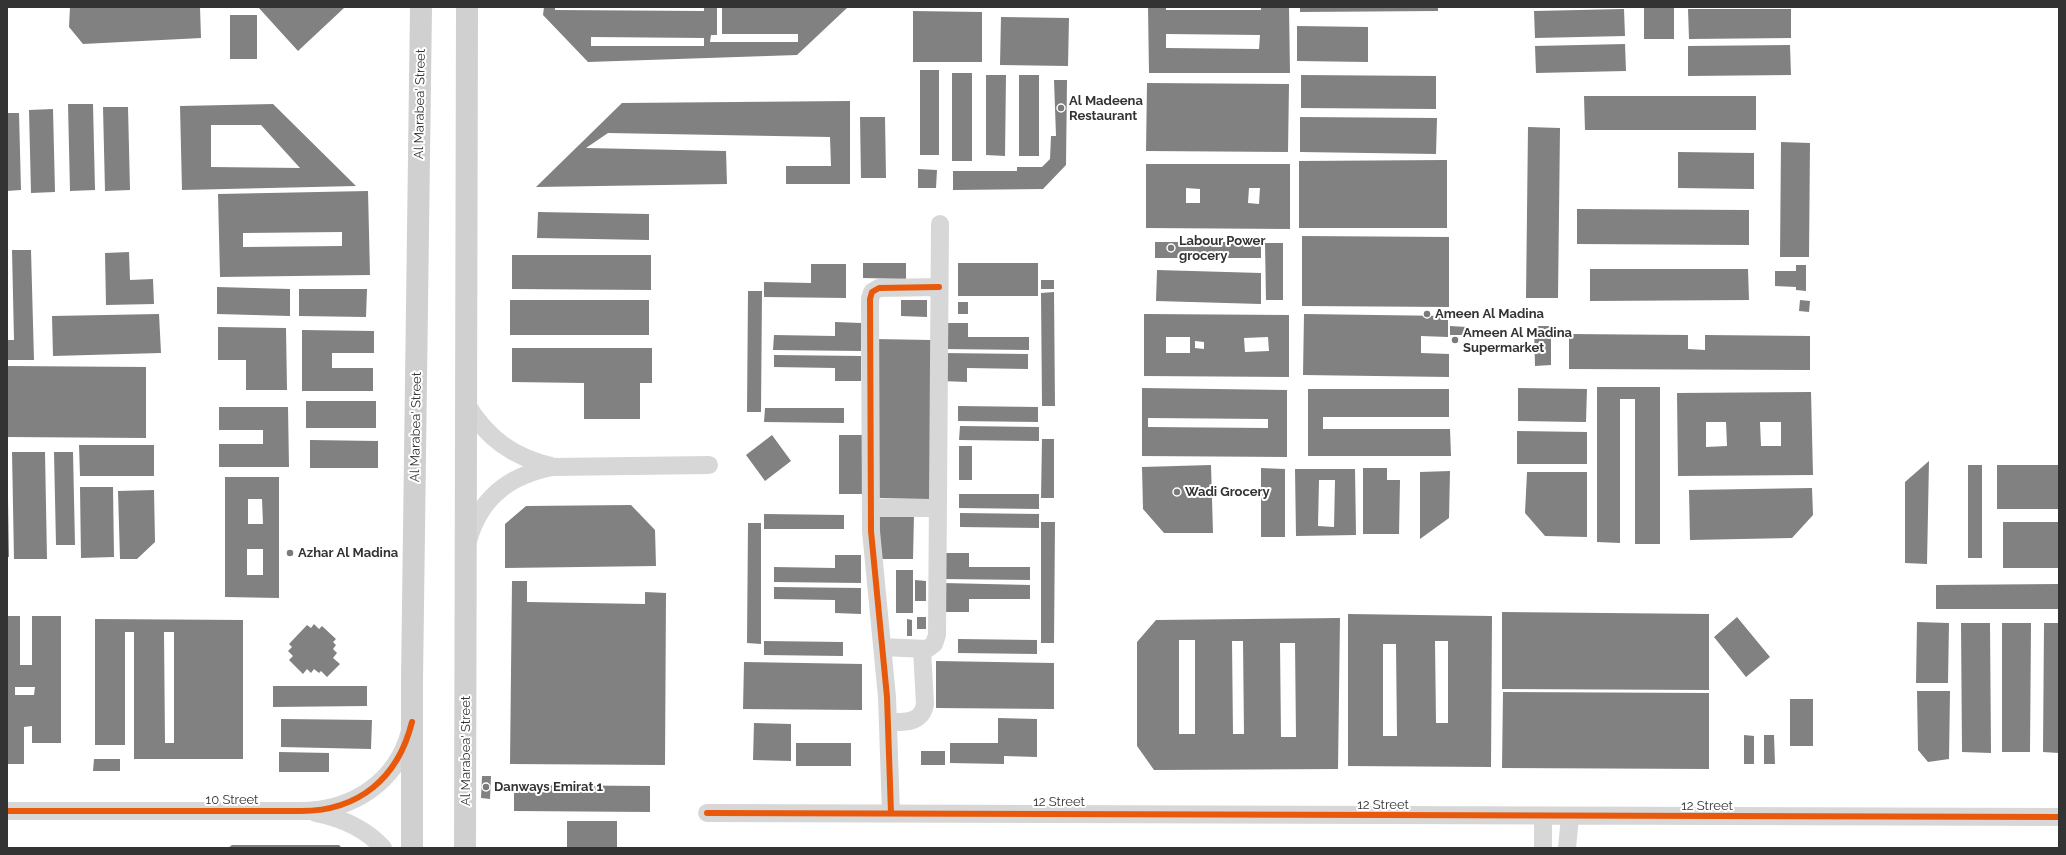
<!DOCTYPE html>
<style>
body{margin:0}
#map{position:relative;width:2066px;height:855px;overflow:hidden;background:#fff;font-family:Raleway,sans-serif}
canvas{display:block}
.frame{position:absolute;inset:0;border:8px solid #333;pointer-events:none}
</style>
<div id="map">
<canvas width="2066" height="855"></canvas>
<div class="frame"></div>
</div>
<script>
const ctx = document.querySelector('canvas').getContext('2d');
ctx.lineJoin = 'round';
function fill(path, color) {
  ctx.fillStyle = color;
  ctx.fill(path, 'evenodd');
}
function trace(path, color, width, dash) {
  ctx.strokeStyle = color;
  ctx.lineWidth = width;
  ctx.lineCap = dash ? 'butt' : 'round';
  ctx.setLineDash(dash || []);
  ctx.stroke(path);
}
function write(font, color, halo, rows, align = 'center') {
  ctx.font = font + ' Raleway,sans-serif';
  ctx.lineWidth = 4;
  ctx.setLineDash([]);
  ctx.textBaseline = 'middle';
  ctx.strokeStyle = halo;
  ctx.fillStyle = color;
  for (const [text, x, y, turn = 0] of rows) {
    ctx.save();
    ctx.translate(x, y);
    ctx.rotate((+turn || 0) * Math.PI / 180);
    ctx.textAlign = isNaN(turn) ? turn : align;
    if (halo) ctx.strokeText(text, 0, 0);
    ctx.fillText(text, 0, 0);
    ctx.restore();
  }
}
fill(new Path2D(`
 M70,7h130l1,31 -118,6 -14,-17z
 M258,7h85l1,1 -46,43z
 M544,7h11v3l149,1v-4h13v28h-6l-1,7h88v-8h-76v-27h126l-51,48 -209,7 -45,-47zM591,37l113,1v8h-113z
 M1148,7h18v3h95v-3h28l1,66h-141zM1166,34l94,1 -1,14 -93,-1z
 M1300,7h138v4l-138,1z
 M1644,7h30v32h-30z
 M1624,9l1,27 -90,2 -1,-27z
 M1688,9h103v29l-102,1z
 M913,11l69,1v50h-69z
 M230,15h27v44h-27z
 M1001,17l68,1 -1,48 -68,-1z
 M1297,26l71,1v35l-71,-1z
 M1625,44l1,27 -90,2 -1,-27z
 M1790,45l1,30 -103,1v-30z
 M920,70h19v85h-19z
 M952,73h20v88h-20z
 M986,75h20l-1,81 -19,-1z
 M1019,75h20v81h-20z
 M1301,75l135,1v33l-135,-1z
 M1054,80h13l-1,85 -23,24 -90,1v-19h64v-4h25l8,-8 1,-23h5z
 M1147,83l142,1 -1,68 -142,-1z
 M1584,96h172v34h-171z
 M850,101v83h-64v-18h45l-1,-29 -222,-4 -22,15 140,3 1,33 -191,3 86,-84z
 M68,104h25l2,86 -25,1z
 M273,104l83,82 -174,4 -2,-84zM211,125h50l39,43 -89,-1z
 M103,107h25l2,83 -25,1z
 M53,109l2,83 -24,1 -2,-83z
 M7,113h12l2,77 -14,1z
 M860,117h25l1,61h-25z
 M1300,117l137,1 -1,36 -136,-2z
 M1528,127l32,1 -2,170h-32z
 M1781,142l29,1 -1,114h-29z
 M1678,152l76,1v36l-76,-1z
 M1447,160v68h-148v-67z
 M1146,164h144v65l-144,-1zM1186,188l14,1v14h-14zM1249,188h11l-1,16 -11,-1z
 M918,169l19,1 -1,18h-18z
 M368,191l2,84 -150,2 -2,-83zM342,232v14l-99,1v-14z
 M1577,209l172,1v35l-172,-1z
 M538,212l111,2v26l-112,-2z
 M1302,236l147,1v70l-147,-1z
 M1155,242h106v16h-106z
 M1265,243h18v57h-17z
 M12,250h19l3,110h-27v-20h7z
 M129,252l1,28 23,-1 1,25 -48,1 -1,-52z
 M512,255h139v35l-139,-1z
 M863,263h43v16l-43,-1z
 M958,263h80v33h-80z
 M811,264h35v34l-82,-1v-15l47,1z
 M1796,265h10v26l-10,-1v-3l-21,-1v-15h21z
 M1590,269h158l1,31 -159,1z
 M1157,270l104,3v31l-105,-3z
 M1041,280h13v9h-13z
 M217,287l73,2v27l-73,-2z
 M299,289h68l-1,28 -67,-1z
 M748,291h14l-1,121h-14z
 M1054,292l1,114h-13l-1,-113z
 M510,300h139v35h-139z
 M901,300h26v17l-26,-1z
 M1800,300l10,1 -1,11 -10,-1z
 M958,302h10v12h-10z
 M159,314l2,39 -108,3 -1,-40z
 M1144,314l145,1v62l-145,-1zM1166,337h24v16h-24zM1268,337l1,14 -24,1 -1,-14zM1195,341l9,1v7l-9,-1z
 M1304,314l144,2v21l-27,-1v17l28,1v23l-146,-2z
 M835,322l26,1v28l-88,-1 1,-15 61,1z
 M942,323h26v14h61v13l-87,-1z
 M1450,326l17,1v8h-17z
 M1534,326h17v39l-16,1z
 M218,327l68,1 1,62h-41v-30h-28z
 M302,330l72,1v22h-42v15h41v23h-71z
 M1569,334l119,1v14l17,1v-15l105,1v34l-241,-1z
 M874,339l57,1 -1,159 -57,-1z
 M512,348h140v35h-12v36h-56v-36l-72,-1z
 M941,353l87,1v15l-61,-1v14l-26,-1z
 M774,355l87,1v25h-26v-13l-61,-1z
 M7,366l139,1v71l-139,-1z
 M1597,387h63v157h-25v-145h-15v144l-23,-1z
 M1142,388l145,2v67l-145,-1zM1148,418l120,1v9l-120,-1z
 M1518,388l69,1 -1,33 -68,-1z
 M1308,389h141v28h-126v12h127l1,27h-143z
 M1811,392l2,83 -135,1 -1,-83zM1706,422h20l1,24 -21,1zM1760,422h21v24h-20z
 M306,401h70v27h-70z
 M958,406l80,1v15l-80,-1z
 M219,407h69l1,60h-70v-23h44v-14h-44z
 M765,408h79v15l-80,-1z
 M960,426l79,1v14l-80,-1z
 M1517,431l70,1v32h-70z
 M772,435l19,26 -26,20 -19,-26z
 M839,435h26v59h-26z
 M1042,439h12v59h-13z
 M310,440l68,1v27h-68z
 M79,445h75v31h-74z
 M959,446h13v34h-13z
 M12,452h33l2,107h-33z
 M54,452h19l2,93h-19z
 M1929,461l-2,103 -22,-1v-81z
 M1211,465l2,68h-49l-21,-24 -1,-42z
 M1968,465h14v93h-14z
 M1997,465h62v44h-62z
 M1261,468l24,1v68h-24z
 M1363,468h24v12h13l-1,54h-36z
 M1295,469h60l1,66 -60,1zM1319,480h16l-1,47 -16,-1z
 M1450,471l-1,47 -29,21v-67z
 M1527,472h60v65l-42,-1 -20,-23z
 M225,477h54v121l-54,-1zM248,499h14l1,25h-15zM247,549h16v26h-16z
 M80,487h33l1,70 -33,1z
 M1812,488l1,27 -21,23 -102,2 -1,-50z
 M154,490l1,52 -18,17h-17l-2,-68z
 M959,494h80v15l-80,-1z
 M7,499h1l1,58h-2z
 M631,505l24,25 1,36 -151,2v-44l21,-18z
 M960,513l79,1v14l-79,-1z
 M764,514l80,1v14h-80z
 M877,514h37l-1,45h-36z
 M1041,522h14l-1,121h-13z
 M2003,522h56v46h-56z
 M748,523h13v121l-14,-1z
 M943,553h26v14h61v13l-87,-1z
 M835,555h26v28l-87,-1v-15l61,1z
 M896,570h17v43h-17z
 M915,580l11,1v20h-11z
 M512,581h15v21l118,2v-12l21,1 -1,172 -155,-1z
 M943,583l87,2v14h-61v13h-26z
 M2059,584v25h-123v-24z
 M774,587l87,1v26l-26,-1v-13l-61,-1z
 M1502,612l207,2v76l-207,-1z
 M1348,614l144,2 -1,151 -143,-1zM1435,641h13v82h-12zM1383,644h13l1,92h-14z
 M7,616h13v49h12v-49h29v127h-29v-17l-8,1v37h-17zM15,687h20l-1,8h-19z
 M917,617h9v12h-9z
 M1737,617l33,40 -24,20 -32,-40z
 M1340,618l-2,151 -184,1 -17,-24v-104l19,-22zM1179,640h16v94h-16zM1232,641h11l1,93h-11zM1280,643h15l1,94h-15z
 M95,619l148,1v139h-109v-127h-9v113h-30zM164,632h10v111h-9z
 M907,619l5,1v16h-5z
 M1917,622l32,1 -1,60h-32z
 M1961,623h29l1,130 -29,-1z
 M2002,623h29l-1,129h-28z
 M2044,623h15v130l-16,-1z
 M314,624l5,5 3,-3 14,13 -3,3 3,3 -3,4 4,4 -4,5 7,6 -13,13 -6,-6 -2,2 -5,-4 -3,4 -4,-4 -4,5 -14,-14 4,-4 -5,-5 4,-4 -3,-3 18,-19 4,3z
 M958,639l79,1v14l-79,-1z
 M764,641l79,1v14l-79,-1z
 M936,661l118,2v46l-118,-1z
 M744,662l118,2v46l-119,-1z
 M273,686h94v20l-94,1z
 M1917,691h33l-1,68 -21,3 -10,-12z
 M1503,692l206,1v76l-207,-1z
 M1790,699h23v47h-23z
 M998,718l39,1v38l-33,-1v8l-54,-1v-20h48z
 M281,719l91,1 -1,29 -90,-2z
 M754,723l37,1v37l-38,-1z
 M1744,735l10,1v28h-10z
 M1764,735h10l1,29h-11z
 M796,743h55v23h-55z
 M921,751h24v14h-24z
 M279,752l50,1v19h-50z
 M94,759h26v12h-27z
 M482,776h9l-1,23 -9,-1z
 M514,785l136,1v26l-136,-1z
 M567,821h50v27h-50z
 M232,845h107l3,3h-114z`), '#818181');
trace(new Path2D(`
 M467,405c20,33 46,52 84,61
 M871,508h67
 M468,541c12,-44 42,-66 85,-74l156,-2
 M882,647l45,2 7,-5 3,-9 3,-411
 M888,722c15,0 34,2 37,-18l-3,-54
 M7,811h294c51,0 96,-29 109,-80
 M316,813c25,5 50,16 67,35
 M707,813l1352,4
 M891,813l-4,-116 -16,-166 -1,-232 2,-7 7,-4 60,-1
 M1543,848v-31
 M1567,848l3,-31`), '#d7d7d7', 18);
trace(new Path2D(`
 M412,848v-168l9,-673
 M465,848l2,-841`), '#d0d0d0', 22);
trace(new Path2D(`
 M7,811h294c58,0 97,-33 111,-89
 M707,813l1352,4
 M891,813l-4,-116 -16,-166 -1,-232 2,-7 7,-4 60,-1`), '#e8590c', 6);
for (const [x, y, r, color] of [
 [1061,108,4,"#7a7a7a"],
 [1171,248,4,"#7a7a7a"],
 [1427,314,4,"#7a7a7a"],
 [1455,340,4,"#7a7a7a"],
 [1177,492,4,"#7a7a7a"],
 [290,553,4,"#7a7a7a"],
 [486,787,4,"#7a7a7a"]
]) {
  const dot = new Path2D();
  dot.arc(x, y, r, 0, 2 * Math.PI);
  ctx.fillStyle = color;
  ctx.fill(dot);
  trace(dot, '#fff', 1.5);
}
write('bold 13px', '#333', '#fff', [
 ["Al Madeena",1069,101],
 ["Restaurant",1069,116],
 ["Labour Power",1179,241],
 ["grocery",1179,256],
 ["Ameen Al Madina",1435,314],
 ["Ameen Al Madina",1463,333],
 ["Supermarket",1463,348],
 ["Wadi Grocery",1185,492],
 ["Azhar Al Madina",298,553],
 ["Danways Emirat 1",494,787]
], 'left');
write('13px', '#333', '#fff', [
 ["Al Marabea' Street",420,104,-89],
 ["Al Marabea' Street",416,427,-89],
 ["Al Marabea' Street",466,751,-90],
 ["10 Street",232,800],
 ["12 Street",1059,802],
 ["12 Street",1383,805],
 ["12 Street",1707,806]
]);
</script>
